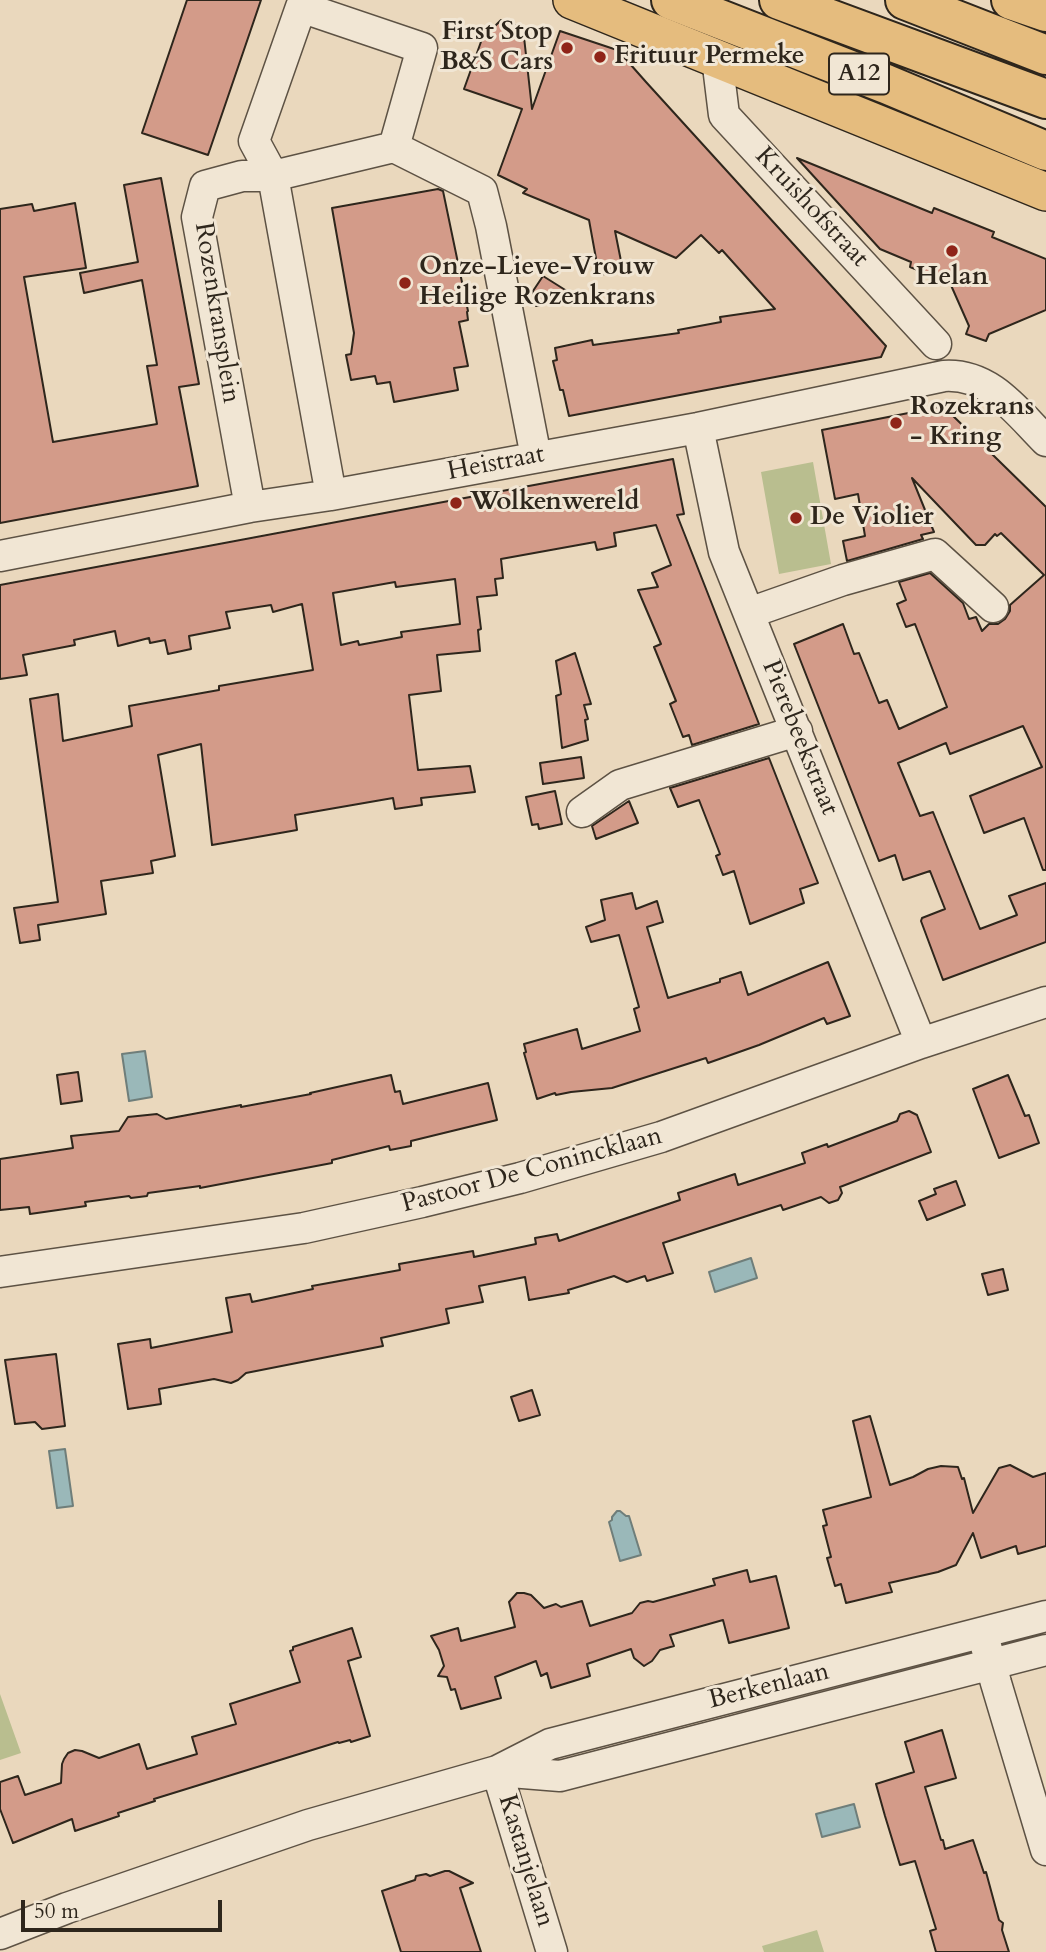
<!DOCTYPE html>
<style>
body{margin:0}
#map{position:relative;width:1046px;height:1952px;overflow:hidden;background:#ead8bd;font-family:Cardo,serif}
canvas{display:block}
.scale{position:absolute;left:21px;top:1900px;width:201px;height:32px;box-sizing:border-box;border:4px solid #2e261c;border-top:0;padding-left:9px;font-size:21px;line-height:24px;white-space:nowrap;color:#2e261c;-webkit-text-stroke:5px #f1e6d4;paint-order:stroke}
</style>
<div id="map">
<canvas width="1046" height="1952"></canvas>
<div class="scale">50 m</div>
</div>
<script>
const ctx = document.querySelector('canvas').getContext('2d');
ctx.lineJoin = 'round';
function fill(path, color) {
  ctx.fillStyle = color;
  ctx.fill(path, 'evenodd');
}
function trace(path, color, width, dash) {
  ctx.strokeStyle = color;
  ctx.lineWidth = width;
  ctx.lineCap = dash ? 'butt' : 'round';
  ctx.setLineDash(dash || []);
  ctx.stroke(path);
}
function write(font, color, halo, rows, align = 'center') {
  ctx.font = font + ' Cardo,serif';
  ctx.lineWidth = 6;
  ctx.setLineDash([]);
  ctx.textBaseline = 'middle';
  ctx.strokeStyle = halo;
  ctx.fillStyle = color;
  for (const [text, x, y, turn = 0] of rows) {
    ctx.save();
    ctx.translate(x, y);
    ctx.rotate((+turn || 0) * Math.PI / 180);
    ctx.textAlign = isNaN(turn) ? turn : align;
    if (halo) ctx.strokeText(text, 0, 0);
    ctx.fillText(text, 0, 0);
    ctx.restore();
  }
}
fill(new Path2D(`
 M813,462l18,102 -52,10 -18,-102z
 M0,1694l21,59 -21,7z
 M817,1930l7,22h-60l-2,-6z`), '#b9be8f');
const water = new Path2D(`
 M145,1051l7,46 -23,4 -7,-47z
 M751,1258l6,20 -42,14 -6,-20z
 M65,1449l8,57 -16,2 -8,-57z
 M617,1511h3l6,5h3l12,39 -21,6 -11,-39 3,-2v-3z
 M854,1804l6,23 -38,10 -6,-23z`);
fill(water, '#9ab8b9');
trace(water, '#6f7e7a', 2);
const building = new Path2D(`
 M187,0h74l-53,155 -66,-22z
 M501,20l22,8 9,81 28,-78 63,21v4l23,26 240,264 -5,11 -312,59 -6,-26h-3l-7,-29 4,-1 -2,-12 37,-8 1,5 86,-12 -1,-3 43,-8 -1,-5 55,-8 -53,-59 -3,3 -18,-18 -25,23 -61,-27 8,40 -24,4 -10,-55 -66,-27 4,-4 -29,-14 24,-66 -58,-20 18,-50z
 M797,158l135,55 2,-5 60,24 -2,5 54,22v51l-57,24 -3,7 -20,-7 3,-8 -19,-43 -40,-16 1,-5 -31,-13z
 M161,178l38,206 -20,3 19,99 -198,37v-314l32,-5 2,7 41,-8 11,65 -62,9 29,165 104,-18 -10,-58 10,-1 -15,-85 -58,13 -4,-20 58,-11 -14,-77z
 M438,189l5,2 25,120 -1,1 1,8 -9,2 9,44 -14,2 4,22 -64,12 -4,-20 -13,2 -2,-8 -24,4 -5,-25 5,-1 3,-21 -22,-125z
 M543,276l35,22 -42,8 -3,-15z
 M939,407l8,3 99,97v363h-3l-19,-52 -40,15 -14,-37 72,-29 -19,-41 -73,28 -4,-11 -48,20 22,53 13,-4 47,117 37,-14 -8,-19 37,-13v59l-103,38 -22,-59 1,-3 23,-9 -15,-38 -27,9 -8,-25 -16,6 -85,-217 49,-20 11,30 5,-1 20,50 8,-3 12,29 48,-22 -32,-83 -9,3 -9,-23 9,-4 -7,-18 31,-9 33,30 6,16 7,-2 6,14 7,-7h9l7,-5 5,-8v-6l34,-30 -43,-42 -4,3 -2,-2 -10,11h-9l-64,-67 22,54 -13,3 2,4 -76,22 -4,-20 22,-5 -7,-42 -23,5 -13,-69z
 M673,459l11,55 -7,1 82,209 -67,21 -3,-10 -6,2 -13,-33 6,-3 -22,-54 7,-3 -23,-54 20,-3 -6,-14 19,-8 -15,-40 -42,8 2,13 -19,4 -2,-8 -94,17 2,19 -8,1 2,16 -20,2 4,32 -3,1 2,21 -43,4 4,36 -32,4 9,75 52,-4 5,26 -54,6 1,7 -27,4 -2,-11 -98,17 2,15 -85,15 -11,-101 -43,11 17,101 -24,5 2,12 -52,8 5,33 -68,11 2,15 -20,3 -6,-35 44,-6 -28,-203 28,-5 5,47 69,-15 -3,-20 90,-16v-4l94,-16 -11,-66 -29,8 -2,-7 -45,7 4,16 -41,8 2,13 -23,5 -3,-14 -15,3 -1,-5 -31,8 -3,-15 -41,9 1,5 -52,10 4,20 -27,4v-94zM455,579l5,45 -59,8 1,5 -43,8 -1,-4 -17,4 -8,-52 62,-11 1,5z
 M575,653l16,51 -7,1 4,14 -3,1 3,20 -26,8 -6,-52 5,-2 -5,-33z
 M581,757l3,21 -41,6 -3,-21z
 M769,758l49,125 -18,6 4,14 -54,21 -16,-53 -11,4 -7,-19 4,-2 -21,-54 -21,7 -8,-19z
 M555,791l7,33 -23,5 -1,-5 -6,1 -6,-28z
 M629,801l9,22 -42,16 -4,-13z
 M632,893l4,16 21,-8 6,21 -16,5 21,71 52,-16v-3l21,-7 7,23 80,-33 22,54 -23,8 -3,-6 -65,27 -51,18 -2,-5 -94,30 -41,4 -15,3 -1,-2 -18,6 -13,-46 2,-1 -2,-8 53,-15 5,20 58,-18 -6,-22 5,-2 -20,-72 -28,7 -5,-15 19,-7 -4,-20z
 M78,1072l4,29 -21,3 -4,-29z
 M391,1075l4,17 5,-1 3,13 85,-21 9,37 -86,21v5l-21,4 -1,-4 -57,14v3l-132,25v-2l-52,7 -1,3 -16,2 -2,-2 -44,6 1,4 -56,8 -1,-7 -29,3v-51l73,-11 -2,-12 48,-5 9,-14 29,-3 9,5 75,-14v2l70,-13 -1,-1z
 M1008,1075l17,41 4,-1 10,28 -40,15 -26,-69z
 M909,1111l8,4 14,37 -91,35 2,6 -4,7 -9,3 -8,-6 -38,13 -2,-5 -118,38 10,30 -26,8 -2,-5 -18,6 -13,-6 -46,14 1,3 -40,7 -4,-23 -46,9 4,16 -37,7 3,14 -68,15 2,8 -137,27 -8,7 -7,3 -17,-4 -55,10 2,15 -33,5 -10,-65 32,-5 1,9 81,-16 -6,-34 24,-4 2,8 61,-13 -1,-3 88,-16 -1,-6 74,-13 1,6 62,-13 -1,-6 22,-4 2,7 121,-41 -2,-7 57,-19 3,11 67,-22 -3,-10 25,-9 1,3 69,-26 3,-7z
 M956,1181l9,24 -38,15 -8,-19 17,-7 -2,-5z
 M1003,1269l5,21 -20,5 -6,-21z
 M56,1354l9,72 -23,3 -7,-7 -20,2 -10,-64z
 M532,1390l8,25 -21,6 -8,-24z
 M870,1416l20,69 23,-8 15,-8 13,-3 17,1 4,12 2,-1 9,35 26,-45 11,-3 23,12 13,-4v73l-28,8 -2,-8 -35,12 -8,-25 -17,32 -18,7 -49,11 3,9 -46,11 -5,-19 -6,2 -8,-28 4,-1 -8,-31 4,-1 -4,-15 48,-13 -18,-76z
 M747,1570l3,12 26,-6 13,52 -60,15 -6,-23 -53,15 4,11 -14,4 -8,11 -8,5 -10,-8 -3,-9 -44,15 3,12 -39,12 -4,-15 -6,3 -5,-15 -41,16 6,21 -40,11 -6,-20 -4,1 -4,-13 -9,-1 6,-10 -5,-16 -8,-14 27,-8 3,13 54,-14 -6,-25 8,-9h7l7,2 13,13 12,-4 5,3 21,-6 8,25 42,-13 8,-10 8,-2 5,1 62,-17 -2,-6z
 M352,1628l9,29 -13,4 22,75 -19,6 -1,-2 -11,3 -1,-1 -184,57 1,2 -37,12 1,3 -44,15 -3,-12 -59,24 -13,-34v-27l18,-6 7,19 36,-12 1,-19 2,-5 4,-6 7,-3 7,1 17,7 40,-14 8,25 50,-15 -5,-17 44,-13 -6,-20 70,-22 -10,-31 3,-1v-3z
 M942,1730l14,48 -31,9 16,53h2l2,9 28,-9 11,33 2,-1 13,48 4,3 -1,7 7,22h-73l-6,-21 6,-2 -21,-68 -15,4 -15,-49 -9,-32 38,-12 -9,-30z
 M445,1871h4l24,12 -13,5 21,64h-80l-19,-61 33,-11 1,-4 10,-2 4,2z`);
fill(building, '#d39b89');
trace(building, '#2e261c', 2);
const minor = new Path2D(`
 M717,58l7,57 212,229
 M698,428l26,124 197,491
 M331,495l-58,-319 -19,-35 47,-134 121,41 -28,99
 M250,507l-53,-290 8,-31 37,-10h31l121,-29 88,44 9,35 45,231
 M0,556l250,-49 81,-12 367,-67 246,-52c46,-3 73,36 102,65
 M749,613l94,-33 92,-26 58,53
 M582,812l38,-27 177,-54
 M0,1272l304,-44 118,-26 98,-24 141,-41 260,-94 125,-41
 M986,1646l10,37 50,167
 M497,1771l55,181
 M498,1771l62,5 486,-126
 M0,1934l67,-26 241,-83 189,-54 53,-27 496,-128`);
const major = new Path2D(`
 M572,0l474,192`);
const highway = new Path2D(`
 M671,0l215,84 160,67
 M779,0l267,99
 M905,0l141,55
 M1011,0l35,12`);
trace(minor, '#5d5244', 33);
trace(major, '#2e261c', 40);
trace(highway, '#2e261c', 42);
trace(minor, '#f1e6d4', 30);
trace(major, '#e5bc7e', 37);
trace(highway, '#e5bc7e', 38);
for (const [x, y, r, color] of [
 [567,48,7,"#8f2418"],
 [600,57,7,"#8f2418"],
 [952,251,7,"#8f2418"],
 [405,283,7,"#8f2418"],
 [896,423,7,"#8f2418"],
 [456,503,7,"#8f2418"],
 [796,518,7,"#8f2418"]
]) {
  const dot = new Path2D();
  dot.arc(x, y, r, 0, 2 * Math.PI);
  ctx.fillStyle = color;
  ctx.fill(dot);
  trace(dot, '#f1e6d4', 2.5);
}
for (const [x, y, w] of [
 [859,74,60]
]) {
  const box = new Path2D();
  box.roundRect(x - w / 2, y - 20.5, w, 41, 5);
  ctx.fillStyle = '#f1e6d4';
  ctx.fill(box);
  trace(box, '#2e261c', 2);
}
write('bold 24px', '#2e261c', null, [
 ["A12",859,74]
]);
write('bold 26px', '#2e261c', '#f1e6d4', [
 ["First Stop",553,33,"right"],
 ["B&S Cars",553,63,"right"],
 ["Frituur Permeke",614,57],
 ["Onze-Lieve-Vrouw",419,268],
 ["Heilige Rozenkrans",419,298],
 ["Helan",952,278,"center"],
 ["Rozekrans",910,408],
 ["- Kring",910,438],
 ["Wolkenwereld",470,503],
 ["De Violier",810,518]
], 'left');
write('26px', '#2e261c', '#f1e6d4', [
 ["Kruishofstraat",811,208,47],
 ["Rozenkransplein",216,313,81],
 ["Heistraat",496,464,-11],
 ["Pierebeekstraat",799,738,68],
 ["Pastoor De Conincklaan",532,1171,-15],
 ["Berkenlaan",769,1687,-14],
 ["Kastanjelaan",525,1861,73]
]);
</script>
